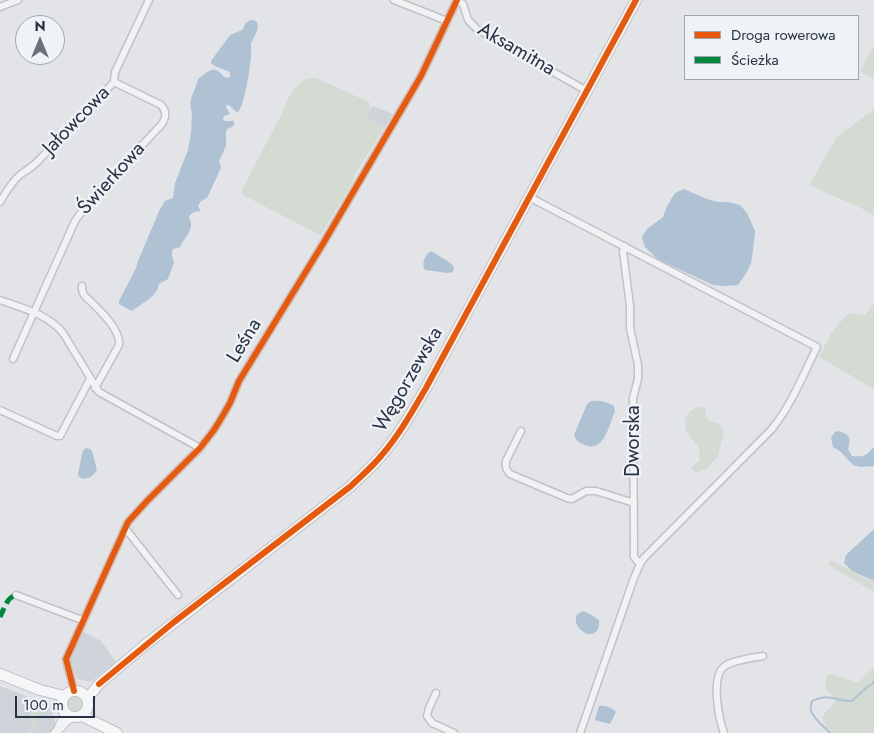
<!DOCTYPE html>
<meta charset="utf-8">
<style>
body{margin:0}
#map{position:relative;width:874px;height:733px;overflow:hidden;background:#e2e4e7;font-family:Jost,sans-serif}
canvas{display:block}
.legend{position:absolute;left:684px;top:15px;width:175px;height:65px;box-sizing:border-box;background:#eff3f7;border:1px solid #9fa6af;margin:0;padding:6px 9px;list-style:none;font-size:15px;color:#273242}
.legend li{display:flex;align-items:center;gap:10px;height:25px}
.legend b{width:25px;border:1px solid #9fa6af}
.north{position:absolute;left:15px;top:15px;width:50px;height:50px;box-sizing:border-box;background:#eff3f7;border:1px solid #9fa6af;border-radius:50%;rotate:0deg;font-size:14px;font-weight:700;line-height:20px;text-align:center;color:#273242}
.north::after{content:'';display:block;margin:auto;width:18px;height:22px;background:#68707c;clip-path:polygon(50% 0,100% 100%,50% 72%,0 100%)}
.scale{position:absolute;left:15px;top:696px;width:80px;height:22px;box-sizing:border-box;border:2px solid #273242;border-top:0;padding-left:6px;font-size:15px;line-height:18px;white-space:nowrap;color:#273242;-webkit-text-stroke:4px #eff3f7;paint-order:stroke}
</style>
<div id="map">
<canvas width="874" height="733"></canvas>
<ul class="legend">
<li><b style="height:6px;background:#e8590c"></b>Droga rowerowa</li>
<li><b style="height:6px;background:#00873e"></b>Ścieżka</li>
</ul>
<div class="north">N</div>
<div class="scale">100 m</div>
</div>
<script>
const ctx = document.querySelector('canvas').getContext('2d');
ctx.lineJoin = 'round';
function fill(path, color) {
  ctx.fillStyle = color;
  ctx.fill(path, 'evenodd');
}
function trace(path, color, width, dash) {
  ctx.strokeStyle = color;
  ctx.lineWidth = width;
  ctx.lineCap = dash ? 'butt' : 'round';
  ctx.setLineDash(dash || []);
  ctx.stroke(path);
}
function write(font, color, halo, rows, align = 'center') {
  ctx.font = font + ' Jost,sans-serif';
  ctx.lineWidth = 4.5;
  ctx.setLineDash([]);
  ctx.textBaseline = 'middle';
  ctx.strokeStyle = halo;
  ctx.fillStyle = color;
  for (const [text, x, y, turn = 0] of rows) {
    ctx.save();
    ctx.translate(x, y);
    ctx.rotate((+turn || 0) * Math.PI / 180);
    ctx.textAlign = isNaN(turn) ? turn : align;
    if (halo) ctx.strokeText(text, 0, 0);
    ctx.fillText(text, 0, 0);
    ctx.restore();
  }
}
fill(new Path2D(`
 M373,106l20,8 -8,13 -19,-10z
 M82,631l19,10 15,21 -26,20 -13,-3 -6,-18v-7z
 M0,686l49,19 7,18 -6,10h-50z`), '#cfd4db');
fill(new Path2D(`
 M874,45v34l-14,-8z
 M316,78l53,24 2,7 -5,8 19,10 -27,42 -10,21 -26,43 -2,2 -77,-40 -2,-3 41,-79c4,-12 11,-26 21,-32 4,-3 9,-3 13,-3z
 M874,109v107l-13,-8 -52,-23 28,-48z
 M874,304v85l-55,-32 14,-27 16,-17 16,2z
 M699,406l7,3v7l3,5 9,2 6,9 -6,24 -11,13 -11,4 -5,-5 9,-8 -1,-13 -13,-15 -1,-13 5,-8z
 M831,560l35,19 8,2v11l-47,-28z
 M874,667v66h-46l-6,-16 14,-17 -11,-12 2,-13 5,-1 26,9z
 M66 704a9 9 0 1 1 18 0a9 9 0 1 1-18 0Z
 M33,706l9,3 -6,10c1,5 -1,10 -4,14h-4l4,-7 -3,-18z`), '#d3dbd2');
fill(new Path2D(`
 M250,20h3l4,2c3,9 -4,14 -6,22 0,4 0,7 0,12 -1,11 -6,49 -13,56l-3,-1 -6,-6h-2l-1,2 4,7 -6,2 -1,4 2,1h9v4l-2,2 -5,2 -1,4v13l-7,15 2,6 -1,3 -13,28 -6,3 -3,5 3,5 -7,1 -4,3 -1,3c7,10 -5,20 -9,29l-7,2c-3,6 0,8 1,14l-6,16 -9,5c-2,13 -17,19 -27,27l-13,-7v-3l17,-33 2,-7 22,-52 5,-8 8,-3 2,-15 13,-33 3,-18 1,-20c-5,-12 4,-22 6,-33 11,-8 16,-15 26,-2l5,1 1,-3v-3l-15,-6 -4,-3v-2l19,-26 12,-5 4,-7z
 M684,189l23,10 10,3h11l12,3 7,8 8,18 -2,20 -2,12 -4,9 -9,13 -13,1 -12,-1 -56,-26 -12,-12 -3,-10 5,-8 16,-12 4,-11 8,-13z
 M431,251l18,11 5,5 -1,5 -5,1 -23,-3c-4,-6 0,-16 6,-19z
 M591,401c8,-1 16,0 23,5l1,5c-6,14 -11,42 -30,34 -6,-2 -9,-5 -11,-10l13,-31z
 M838,431c12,3 13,7 10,18l4,7c14,1 13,0 22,-9v19l-14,1 -7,-2 -12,-13 -8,-5 -2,-10 4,-5z
 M86,448l4,1 2,2 5,19c-4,7 -11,11 -18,7l-1,-3 4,-20 2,-5z
 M874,529v52l-22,-10 -8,-8 2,-8z
 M583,611c3,1 15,7 16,10 1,9 -4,14 -12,13 -8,-4 -14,-11 -10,-20z
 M599,706c5,-1 14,2 17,6l-6,12 -15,-4v-1z`), '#aec2d4');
trace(new Path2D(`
 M830,733c-5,-5 -18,-16 -19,-23 -1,-3 0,-6 1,-9 21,-9 23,1 40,0l14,-13 6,-4 2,-3`), '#aec2d4', 2);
const minor = new Path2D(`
 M394,0l53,21
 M457,0l6,4 5,16 9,9 110,62
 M0,7l18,-7
 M529,197l288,150c-14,28 -26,59 -46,83l-127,128 -4,6 -6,14 -54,155
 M0,202c6,-10 12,-21 21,-28 6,-4 13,-8 18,-14 25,-26 50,-52 75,-78l1,-10 34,-72
 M625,246l-2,5 7,55v22l8,37v14l-5,19 1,157v2l6,7
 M82,286v4l2,5c11,11 37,33 35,50l-24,43
 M0,300c22,8 48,14 63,33l36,59 101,56
 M13,359l62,-138 12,-17 75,-80c4,-7 5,-12 -1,-19l-47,-23
 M0,410l57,26h3l30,-57
 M521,431l-15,30c-1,6 0,9 4,13l57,24 5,1 14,-8h10l38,12
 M125,528l53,67
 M16,595l66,25
 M74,691l-8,-32 62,-137 19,-21 53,-53 14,-18 8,-13 8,-14 9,-22 85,-139 97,-166 36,-76
 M436,693l-7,15 -2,8 5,7 22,10
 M724,733c-5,-14 -14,-57 1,-67 9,-6 27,-8 38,-10`);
const tertiary = new Path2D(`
 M59,727l6,-13
 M55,733l16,-16`);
const primary = new Path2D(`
 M0,674l40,16 24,6
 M62 704a13 13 0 1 1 26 0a13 13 0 1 1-26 0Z
 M87,699l12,-15 46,-39 206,-159c10,-10 21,-19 30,-30 18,-21 31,-44 45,-68l210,-388
 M82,716l35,17`);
trace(minor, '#c0c2c5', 9);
trace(tertiary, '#c0c2c5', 10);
trace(primary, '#bec1c5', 12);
trace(minor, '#f1f2f4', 6);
trace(tertiary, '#f1f2f4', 8);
trace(primary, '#f5f6f7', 10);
trace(new Path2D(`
 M0,617c4,-8 7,-20 16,-22`), '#00873e', 5, [10, 5]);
trace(new Path2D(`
 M99,684l75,-62 177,-136c10,-10 21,-19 30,-30 18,-21 31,-44 45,-68l210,-388
 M74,691l-8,-32 62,-137 19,-21 53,-53 14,-18 8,-13 8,-14 9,-22 85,-139 97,-166 36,-76`), '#e8590c', 6);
write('20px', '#273242', '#eff3f7', [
 ["Aksamitna",516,50,30],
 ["Jałowcowa",77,121,-46],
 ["Świerkowa",112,179,-48],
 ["Leśna",245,341,-59],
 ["Węgorzewska",409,380,-60],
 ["Dworska",634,441,-90]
]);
</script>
